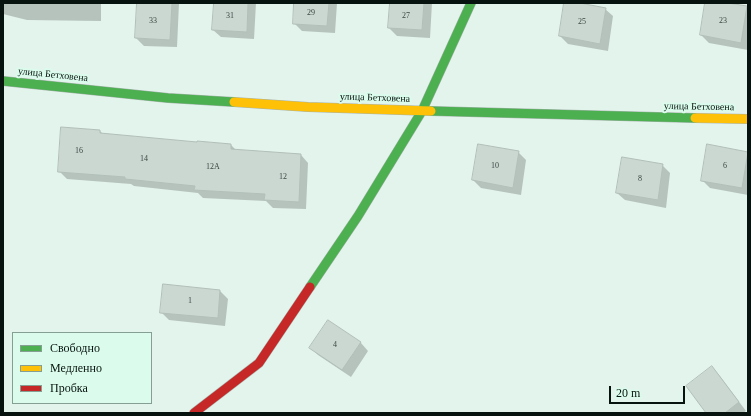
<!DOCTYPE html>
<meta charset="utf-8">
<style>
body{margin:0}
#map{position:relative;width:751px;height:416px;overflow:hidden;background:#e3f4ec;font-family:"Times New Roman",serif}
canvas{display:block}
.frame{position:absolute;inset:0;border:4px solid #07130e;pointer-events:none}
.legend{position:absolute;left:12px;top:332px;width:140px;height:72px;box-sizing:border-box;background:#dbfced;border:1px solid #869f94;margin:0;padding:5px 7px;list-style:none;font-size:12px;color:#07130e}
.legend li{display:flex;align-items:center;gap:8px;height:20px}
.legend b{width:20px;border:1px solid #869f94}
.scale{position:absolute;left:609px;top:386px;width:76px;height:18px;box-sizing:border-box;border:2px solid #07130e;border-top:0;padding-left:5px;font-size:12px;line-height:14px;white-space:nowrap;color:#07130e;-webkit-text-stroke:3px #dbfced;paint-order:stroke}
</style>
<div id="map">
<canvas width="751" height="416"></canvas>
<div class="frame"></div>
<ul class="legend">
<li><b style="height:5px;background:#4caf50"></b>Свободно</li>
<li><b style="height:5px;background:#ffc107"></b>Медленно</li>
<li><b style="height:5px;background:#c62828"></b>Пробка</li>
</ul>
<div class="scale">20 m</div>
</div>
<script>
const ctx = document.querySelector('canvas').getContext('2d');
ctx.lineJoin = 'round';
function fill(path, color) {
  ctx.fillStyle = color;
  ctx.fill(path, 'evenodd');
}
function trace(path, color, width, dash) {
  ctx.strokeStyle = color;
  ctx.lineWidth = width;
  ctx.lineCap = dash ? 'butt' : 'round';
  ctx.setLineDash(dash || []);
  ctx.stroke(path);
}
function write(font, color, halo, rows, align = 'center') {
  ctx.font = font + ' "Times New Roman",serif';
  ctx.lineWidth = 4;
  ctx.setLineDash([]);
  ctx.textBaseline = 'middle';
  ctx.strokeStyle = halo;
  ctx.fillStyle = color;
  for (const [text, x, y, turn = 0] of rows) {
    ctx.save();
    ctx.translate(x, y);
    ctx.rotate((+turn || 0) * Math.PI / 180);
    ctx.textAlign = isNaN(turn) ? turn : align;
    if (halo) ctx.strokeText(text, 0, 0);
    ctx.fillText(text, 0, 0);
    ctx.restore();
  }
}
fill(new Path2D(`
 M3,3h98v18l-74,-1 -24,-6z
 M138,3h41l-2,44 -33,-1 -8,-8z
 M215,3h41l-2,36 -33,-2 -8,-7z
 M295,3h42l-2,30 -33,-2 -8,-8z
 M391,3h41l-2,35 -33,-2 -8,-8z
 M565,3h10l30,6 8,7 -5,35 -40,-7 -8,-8z
 M706,3h16l24,4 2,2v41l-39,-7 -8,-8z
 M100,131l4,4 127,10 5,5 65,5 7,8 -2,46 -33,-1 -7,-7 -63,-3 -5,-5 -64,-7 -3,-2 -64,-5 -8,-8z
 M518,152l8,8 -5,35 -40,-7 -8,-8z
 M747,153l1,1v41l-38,-7 -8,-8z
 M662,165l8,8 -4,35 -41,-8 -8,-7z
 M220,291l8,8 -3,27 -56,-6 -8,-8z
 M328,321l33,22 7,8 -17,26 -33,-22 -8,-8z
 M711,367l8,8 27,36 -3,2h-36z`), '#0003');
const building = new Path2D(`
 M137,3h35l-2,37 -35,-2z
 M214,3h34l-1,29 -35,-2z
 M294,3h35l-2,23 -34,-2z
 M390,3h34l-2,27 -34,-2z
 M564,3h16l26,5 -6,36 -41,-8z
 M705,3h23l19,3 -6,37 -41,-8z
 M61,127l39,3v3l97,9v-1l34,3v5l70,5 -2,48 -35,-2 1,-6 -71,-4 1,-4 -70,-7v-2l-67,-5z
 M478,144l41,7 -6,37 -41,-8z
 M707,144l41,8 -6,36 -41,-7z
 M622,157l41,7 -5,36 -42,-7z
 M163,284l57,6 -2,28 -58,-5z
 M328,320l33,22 -19,28 -33,-22z
 M712,366l27,36 -14,11h-19l-20,-27z`);
fill(building, '#cbd8d2');
trace(building, '#b2bfb9', 1);
const fast = new Path2D(`
 M3,81l165,17 66,4
 M431,111l264,7
 M310,287l48,-71 64,-105 49,-108`);
const slow = new Path2D(`
 M234,102l74,5 123,4
 M695,118l53,1`);
const jam = new Path2D(`
 M194,413l65,-50 51,-76`);
trace(fast, '#a5b3ad', 10);
trace(slow, '#a5b3ad', 10);
trace(jam, '#a5b3ad', 10);
trace(fast, '#4caf50', 9);
trace(slow, '#ffc107', 9);
trace(jam, '#c62828', 9);
write('8px', '#38443f', null, [
 ["29",311,13],
 ["31",230,16],
 ["27",406,16],
 ["33",153,21],
 ["23",723,21],
 ["25",582,22],
 ["16",79,151],
 ["14",144,159],
 ["10",495,166],
 ["6",725,166],
 ["12А",213,167],
 ["12",283,177],
 ["8",640,179],
 ["1",190,301],
 ["4",335,345]
]);
write('10px', '#07130e', '#dbfced', [
 ["улица Бетховена",53,75,6],
 ["улица Бетховена",375,98,2],
 ["улица Бетховена",699,107,1]
]);
</script>
